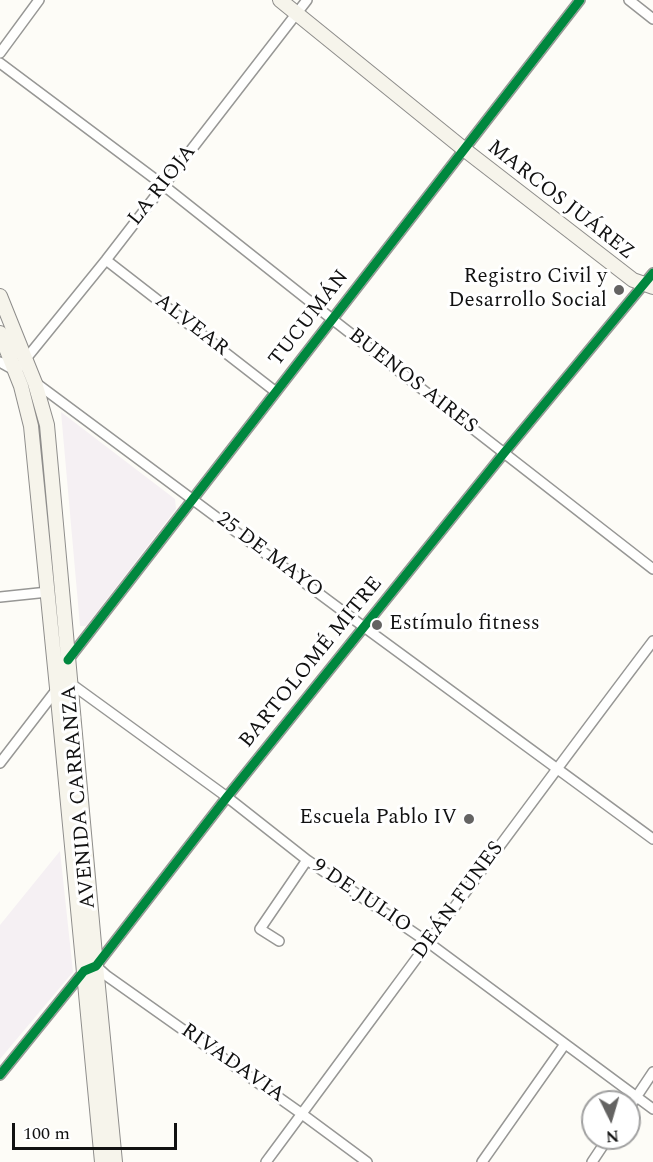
<!DOCTYPE html>
<meta charset="utf-8">
<style>
body{margin:0}
#map{position:relative;width:653px;height:1162px;overflow:hidden;background:#fdfcf7;font-family:Spectral,serif}
canvas{display:block}
.north{position:absolute;left:581px;top:1090px;width:60px;height:60px;box-sizing:border-box;background:#fff;border:2px solid #a0a0a0;border-radius:50%;rotate:175deg;font-size:16px;font-weight:700;line-height:24px;text-align:center;color:#111}
.north::after{content:'';display:block;margin:auto;width:21px;height:27px;background:#646362;clip-path:polygon(50% 0,100% 100%,50% 72%,0 100%)}
.scale{position:absolute;left:12px;top:1123px;width:165px;height:27px;box-sizing:border-box;border:3px solid #111;border-top:0;padding-left:8px;font-size:18px;line-height:21px;white-space:nowrap;color:#111;-webkit-text-stroke:4px #fff;paint-order:stroke}
</style>
<div id="map">
<canvas width="653" height="1162"></canvas>
<div class="north">N</div>
<div class="scale">100 m</div>
</div>
<script>
const ctx = document.querySelector('canvas').getContext('2d');
ctx.lineJoin = 'round';
function fill(path, color) {
  ctx.fillStyle = color;
  ctx.fill(path, 'evenodd');
}
function trace(path, color, width, dash) {
  ctx.strokeStyle = color;
  ctx.lineWidth = width;
  ctx.lineCap = dash ? 'butt' : 'round';
  ctx.setLineDash(dash || []);
  ctx.stroke(path);
}
function write(font, color, halo, rows, align = 'center') {
  ctx.font = font + ' Spectral,serif';
  ctx.lineWidth = 6;
  ctx.setLineDash([]);
  ctx.textBaseline = 'middle';
  ctx.strokeStyle = halo;
  ctx.fillStyle = color;
  for (const [text, x, y, turn = 0] of rows) {
    ctx.save();
    ctx.translate(x, y);
    ctx.rotate((+turn || 0) * Math.PI / 180);
    ctx.textAlign = isNaN(turn) ? turn : align;
    if (halo) ctx.strokeText(text, 0, 0);
    ctx.fillText(text, 0, 0);
    ctx.restore();
  }
}
fill(new Path2D(`
 M61,412l114,87 1,10 -90,117h-6z
 M60,851l13,121 -73,87v-134z`), '#f5f0f3');
const street = new Path2D(`
 M629,0l24,19
 M0,53l39,-53
 M0,63l163,122 169,134 321,250
 M106,260l170,132
 M0,362l16,9
 M16,371l90,-111 201,-260
 M36,383l328,244 289,212
 M0,597l48,-5
 M68,660l512,-660
 M70,683l157,114 80,63 122,83 224,166
 M0,763l57,-74
 M279,941l-19,-12 47,-69
 M96,966l11,10 195,138 65,48
 M0,1075l84,-104 12,-5 131,-169 277,-344 149,-180
 M629,1108l24,-36
 M266,1162c129,-174 256,-348 387,-521
 M482,1162l83,-118
 M592,1162l16,-24`);
const secondary = new Path2D(`
 M280,0l185,150 168,130 20,7
 M0,296l35,87 12,42 49,541 19,196
 M0,333l21,53 10,40 26,262 45,474`);
trace(street, '#979795', 12);
trace(secondary, '#8e8d8b', 16);
trace(street, '#fffffe', 9);
trace(secondary, '#f6f4eb', 14);
trace(new Path2D(`
 M68,660l512,-660
 M0,1075l84,-104 12,-5 131,-169 277,-344 149,-180`), '#00873e', 9);
for (const [x, y, r, color] of [
 [619,290,6,"#646362"],
 [377,625,6,"#646362"],
 [469,819,6,"#646362"]
]) {
  const dot = new Path2D();
  dot.arc(x, y, r, 0, 2 * Math.PI);
  ctx.fillStyle = color;
  ctx.fill(dot);
  trace(dot, '#fff', 2);
}
write('21px', '#111', '#fff', [
 ["LA RIOJA",163,186,-52],
 ["MARCOS JUÁREZ",560,201,38],
 ["TUCUMÁN",310,319,-52],
 ["ALVEAR",191,326,38],
 ["BUENOS AIRES",412,382,38],
 ["25 DE MAYO",269,556,37],
 ["BARTOLOMÉ MITRE",312,663,-51],
 ["AVENIDA CARRANZA",80,797,-95],
 ["9 DE JULIO",361,897,34],
 ["DEÁN FUNES",459,901,-54],
 ["RIVADAVIA",232,1064,35]
]);
write('21px', '#111', '#fff', [
 ["Registro Civil y",607,278],
 ["Desarrollo Social",607,302],
 ["Estímulo fitness",389,625,"left"],
 ["Escuela Pablo IV",457,819]
], 'right');
</script>
